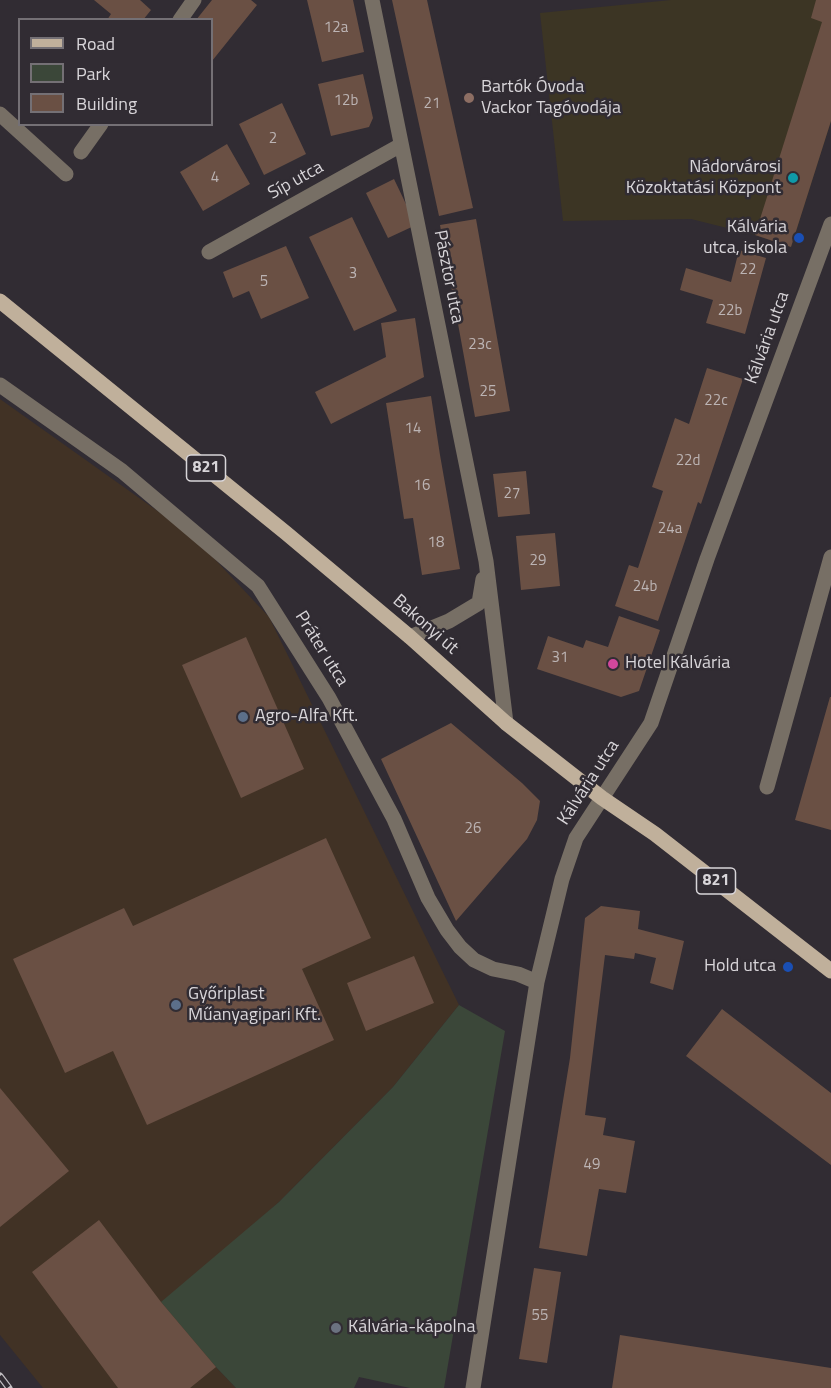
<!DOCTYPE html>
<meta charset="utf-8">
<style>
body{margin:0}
#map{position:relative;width:831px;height:1388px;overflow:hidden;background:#312c33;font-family:"Titillium Web",sans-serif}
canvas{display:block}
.legend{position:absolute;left:18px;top:18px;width:195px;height:108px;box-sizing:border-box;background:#312c33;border:2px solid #747075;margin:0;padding:8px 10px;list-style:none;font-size:18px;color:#d8d5d9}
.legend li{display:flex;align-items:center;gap:12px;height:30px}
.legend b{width:30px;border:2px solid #747075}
</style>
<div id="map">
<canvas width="831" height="1388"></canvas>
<ul class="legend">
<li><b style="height:8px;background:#c0b09b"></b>Road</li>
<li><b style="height:16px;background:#3b4739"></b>Park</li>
<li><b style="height:16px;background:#6a5044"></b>Building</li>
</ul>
</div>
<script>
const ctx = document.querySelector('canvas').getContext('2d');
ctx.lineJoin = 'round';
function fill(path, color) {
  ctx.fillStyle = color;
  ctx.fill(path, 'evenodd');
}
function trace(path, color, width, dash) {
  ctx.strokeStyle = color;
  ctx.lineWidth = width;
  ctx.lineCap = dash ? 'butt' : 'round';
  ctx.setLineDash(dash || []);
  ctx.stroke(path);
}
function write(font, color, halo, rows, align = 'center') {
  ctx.font = font + ' "Titillium Web",sans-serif';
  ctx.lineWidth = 5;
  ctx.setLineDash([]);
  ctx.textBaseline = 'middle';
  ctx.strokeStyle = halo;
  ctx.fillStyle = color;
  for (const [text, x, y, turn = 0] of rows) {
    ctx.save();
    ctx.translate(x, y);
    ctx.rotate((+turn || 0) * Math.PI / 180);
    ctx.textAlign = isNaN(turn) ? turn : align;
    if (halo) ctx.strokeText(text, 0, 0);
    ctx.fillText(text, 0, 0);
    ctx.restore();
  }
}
fill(new Path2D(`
 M671,0h160v121l-40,126 -36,-12 -64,-16 -128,2 -23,-208z`), '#3c3524');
fill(new Path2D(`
 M0,399l194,138 75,80 190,388 -66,82 -114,115 -25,22 -38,143 20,21h-193l-43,-53z`), '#413225');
fill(new Path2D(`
 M459,1005l46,26 -61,357h-34l-51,-11 -5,11h-118l-20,-21 -55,-65 118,-100 114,-115z`), '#3b4739');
fill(new Path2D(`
 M94,0h46l11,10 -8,10h-36l4,-6z
 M212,0h39l6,5 -45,56v-41h-16z
 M307,0h46l11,52 -42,10z
 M392,0h35l46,208 -34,8z
 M816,0h15v121l-40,126 -36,-12 67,-213 -11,-4z
 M363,74l10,44 -4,9 -38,9 -13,-52z
 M282,103l24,51 -42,21 -25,-51z
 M227,144l23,40 -47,27 -23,-39z
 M394,179l22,46 -28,13 -22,-45z
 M352,217l45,94 -43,20 -45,-94z
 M476,219l34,192 -35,6 -35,-192z
 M286,246l23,52 -48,21 -12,-28 -16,7 -10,-26z
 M739,250l27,8 -21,76 -39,-11 7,-23 -33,-10 6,-22 45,14z
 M415,318l9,59 -93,47 -16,-32 71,-35 -5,-34z
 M707,368l36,11 -42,125 -3,-2 -40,119 -43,-15 14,-41 9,3 25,-77 -11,-4 23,-69 14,6z
 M431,396l9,59 20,114 -38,6 -9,-57 -9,1 -18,-116z
 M526,471l4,43 -32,3 -5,-43z
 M555,533l5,53 -39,4 -5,-54z
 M619,616l41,14 -21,61 -18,6 -84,-28 11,-33 35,12 3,-8 22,7z
 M246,637l58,132 -63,29 -59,-133z
 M830,697h1v133l-36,-10z
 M451,723l71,60 18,18 -3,19 -10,19 -71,82 -75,-162z
 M326,838l45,100 -69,31 32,71 -187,85 -34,-74 -48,22 -52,-114 111,-51 9,18z
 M601,906l39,5 -2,18 46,12 -11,49 -23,-7 6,-25 -21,-5 -1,6 -29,-4 -20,160 21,3 -3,17 32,6 -9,52 -27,-4 -12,67 -48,-8 31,-190 15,-140z
 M414,956l20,47 -68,28 -19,-48z
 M722,1009l109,84v72l-145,-109z
 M0,1088l69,83 -69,56z
 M99,1220l62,82 55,65 -26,21h-72l-86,-116z
 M534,1268l27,4 -14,91 -28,-4z
 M620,1335l211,33v20h-219z`), '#6a5044');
trace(new Path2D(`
 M372,0l114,561 20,162
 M180,20l14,-20
 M0,114l66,60
 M81,152l20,-28
 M209,252l192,-107
 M0,385l122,86 136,115 71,112 65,121 34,79 19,32 13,17 14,13 19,9 25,5 19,8
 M410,637l39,-16 30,-18 4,-24
 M767,787l64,-230
 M473,1388l64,-406 25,-103 14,-41 75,-115 56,-164 124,-335`), '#776f65', 15);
trace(new Path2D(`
 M0,301l286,232 124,104 96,86 96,75 53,36 176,137`), '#c0b09b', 15);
const rail = new Path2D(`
 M0,1376l9,12`);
trace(rail, '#c1bec2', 7);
trace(rail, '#312c33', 4.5, [14]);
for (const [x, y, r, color] of [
 [469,98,6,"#8d6e63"],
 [793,178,6,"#0f9aa8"],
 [799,238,6,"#1a4fb4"],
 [613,664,6,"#d1479c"],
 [243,717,6,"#5c6f8a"],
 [788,967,6,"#1a4fb4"],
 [176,1005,6,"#5c6f8a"],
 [336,1328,6,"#6b7280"]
]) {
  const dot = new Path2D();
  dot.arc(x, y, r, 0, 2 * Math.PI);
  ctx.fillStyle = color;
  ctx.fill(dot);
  trace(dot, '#312c33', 2);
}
write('15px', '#bcb4b4', null, [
 ["12a",336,28],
 ["12b",346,101],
 ["21",432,104],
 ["2",273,139],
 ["4",215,178],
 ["22",748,270],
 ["3",353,274],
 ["5",264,282],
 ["22b",730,311],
 ["23c",480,345],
 ["25",488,392],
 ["22c",716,401],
 ["14",413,429],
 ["22d",688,461],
 ["16",422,486],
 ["27",512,494],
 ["24a",670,529],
 ["18",436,543],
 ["29",538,561],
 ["24b",645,587],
 ["31",560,658],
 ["26",473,829],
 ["49",592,1165],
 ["55",540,1316]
]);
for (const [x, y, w] of [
 [206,468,39],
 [716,881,39]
]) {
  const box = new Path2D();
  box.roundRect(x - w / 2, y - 13, w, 26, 4.5);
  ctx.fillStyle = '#312c33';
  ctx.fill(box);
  trace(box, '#d8d5d9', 1.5);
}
write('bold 16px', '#d8d5d9', null, [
 ["821",206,468],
 ["821",716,881]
]);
write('18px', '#d8d5d9', '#312c33', [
 ["Bartók Óvoda",481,88],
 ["Vackor Tagóvodája",481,109],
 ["Nádorvárosi",781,168,"right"],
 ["Közoktatási Központ",781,189,"right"],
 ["Kálvária",787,228,"right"],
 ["utca, iskola",787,249,"right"],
 ["Hotel Kálvária",625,664],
 ["Agro-Alfa Kft.",255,717],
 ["Hold utca",776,967,"right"],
 ["Győriplast",188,995],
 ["Műanyagipari Kft.",188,1016],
 ["Kálvária-kápolna",348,1328]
], 'left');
write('18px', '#d8d5d9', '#312c33', [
 ["Síp utca",296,181,-29],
 ["Pásztor utca",448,277,79],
 ["Kálvária utca",768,338,-70],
 ["Bakonyi út",425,625,41],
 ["Práter utca",321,649,58],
 ["Kálvária utca",589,783,-57]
]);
</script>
